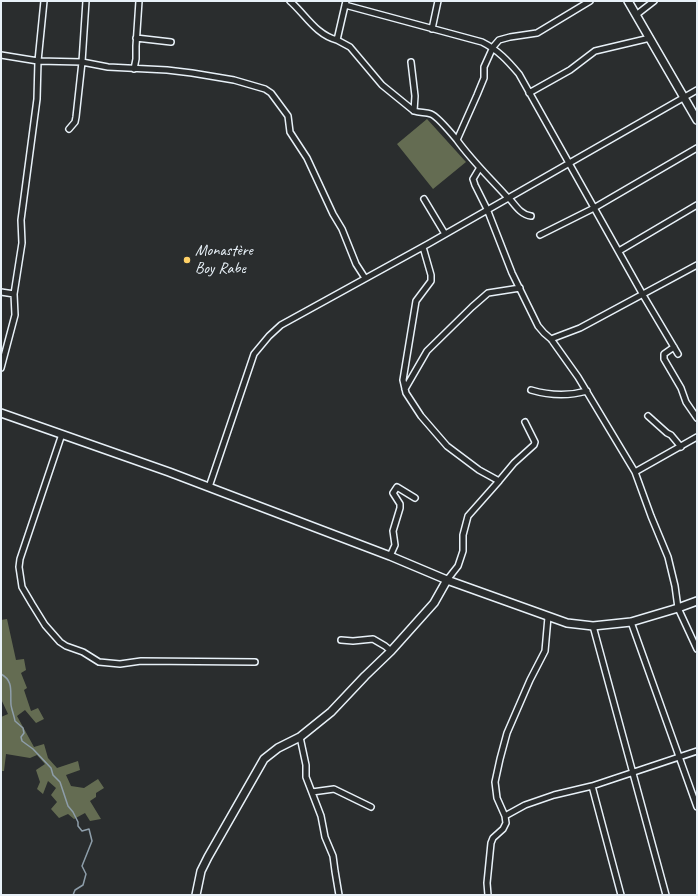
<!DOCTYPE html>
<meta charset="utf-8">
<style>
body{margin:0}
#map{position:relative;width:698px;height:896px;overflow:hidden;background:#2a2d2e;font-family:Caveat,sans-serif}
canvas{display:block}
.frame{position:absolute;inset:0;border:2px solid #e8f1f8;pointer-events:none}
</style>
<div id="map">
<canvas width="698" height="896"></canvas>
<div class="frame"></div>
</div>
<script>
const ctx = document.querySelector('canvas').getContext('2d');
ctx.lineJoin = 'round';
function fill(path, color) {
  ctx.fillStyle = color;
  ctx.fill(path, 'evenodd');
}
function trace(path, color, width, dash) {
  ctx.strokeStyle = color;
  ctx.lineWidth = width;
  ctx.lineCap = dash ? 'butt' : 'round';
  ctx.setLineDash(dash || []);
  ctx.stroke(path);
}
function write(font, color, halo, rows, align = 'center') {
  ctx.font = font + ' Caveat,sans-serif';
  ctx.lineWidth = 3;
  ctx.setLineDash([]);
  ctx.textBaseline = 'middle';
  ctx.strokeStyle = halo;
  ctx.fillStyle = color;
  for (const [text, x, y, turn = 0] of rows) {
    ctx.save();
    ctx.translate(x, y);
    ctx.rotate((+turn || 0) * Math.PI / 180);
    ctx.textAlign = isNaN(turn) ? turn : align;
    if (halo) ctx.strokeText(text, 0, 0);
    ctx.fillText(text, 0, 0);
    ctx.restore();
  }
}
fill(new Path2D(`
 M427,119l39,43 -33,27 -36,-45z
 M7,619l9,41 8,-1 2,11 -5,3 6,15 -3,2 7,21 7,-3 6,11 -8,4 -11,-13 -8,6 17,31 10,-3 4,14 9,10 21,-7 2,9 -14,5 5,11 13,2 14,-9 6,9 -8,5v4l-6,4 11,18 -11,2 -5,-8 -11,6 -6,-5 -9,4 -8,-9 6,-7 -6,-7 5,-7 -8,-7 -5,13 -6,-5 3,-7 -4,-12 9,-6 -8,-9 -7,3 -24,-4 -2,17h-3v-54l7,-3 -7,-15v-79z`), '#646c52');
trace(new Path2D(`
 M1,674c13,7 9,18 10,31 1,6 3,10 4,16l8,7 1,5 -3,4 1,4 11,8 18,19 2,7 7,7 8,24 5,6 5,10v4l4,5 7,-2 3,12 -10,25 4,8 -3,11 -8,5 -2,5`), '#8e9eaa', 1.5);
const street = new Path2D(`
 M290,1c15,13 26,34 47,39
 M346,1l-9,39 13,7 32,38 32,26c6,2 12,1 17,3 6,2 21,20 26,26
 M345,5l137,37c16,8 26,19 37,32l124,221 35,59
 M636,15l18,-14
 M432,29l6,-28
 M136,38l35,4
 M1,55l37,6 44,1 26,5 59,3 25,3 42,7 31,9 6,4 17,23 2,16 17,26 26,56 9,15 14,35 9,14
 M411,62l4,34 -1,15
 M134,69l2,-10v-13l3,-45
 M529,93l41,-23 25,-19 55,-13
 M69,129l6,-7 1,-5 6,-55 4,-61
 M479,169l-6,10 2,6 12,24 25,64 26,53 6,7 7,6 27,38 57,95 16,44 17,41 7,29 3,22 19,41
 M508,198c-17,-19 -36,-37 -51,-58l20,-45 7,-17v-11l5,-11 4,-9 6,-7 11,-3 27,-4 53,-32
 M509,198c6,7 12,17 22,18
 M424,199l21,35
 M540,235l54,-27 103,-60
 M423,247l8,28v6l-15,20 -13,79 3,13 15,23 26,30 32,24 20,11 -31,35 -5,19v16l-5,15 -11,14
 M619,251l78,-46
 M1,292l13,2
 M551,339l29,-11 117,-63
 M674,347l-10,7v5l17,29 5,14 11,16
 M1,368l14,-53 -1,-21 8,-51 -1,-23 16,-121 1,-38 6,-60
 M405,389l22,-38 45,-44 16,-14 32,-5
 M531,390c17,5 38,6 56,1
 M648,416l19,17 4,2 10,12
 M62,434l-42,125 -1,8 3,20 10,17 13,21 15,17 6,4 17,6 16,10 21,2 21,-3 114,1
 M635,472l62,-35
 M499,481l15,-18 20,-18 1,-3 -10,-20
 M209,487l45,-133 15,-18 12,-11 147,-81 269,-154
 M390,556l5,-11 -2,-14 7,-23v-4l-7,-11 4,-6 18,11
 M631,622l66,185
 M593,626l73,269
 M341,640l12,1 20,-2 12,7 6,5
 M300,737l6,28v12l15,39 4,21 8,19 2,15 4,24
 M592,786l29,109
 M312,792l22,-3 37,18
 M505,816l20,-11 29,-10 38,-9 105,-35
 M488,895l-1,-12 4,-40 2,-5 10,-9 3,-6 -1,-7 -8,-18 -2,-16 5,-23 7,-26 23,-53 15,-29 3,-34`);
const secondary = new Path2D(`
 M628,1l69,119
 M1,413l168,59 221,84 57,24 120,43 26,3 38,-4 47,-14 19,-7
 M196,895l5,-24 7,-14 56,-98 14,-11 22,-11 31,-25 34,-36 26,-25 43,-48 13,-23`);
trace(street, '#e8f1f8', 8);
trace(secondary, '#e8f1f8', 10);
trace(street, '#2a2d2e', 5);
trace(secondary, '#2a2d2e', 7);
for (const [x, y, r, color] of [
 [187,260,4,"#ffd166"]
]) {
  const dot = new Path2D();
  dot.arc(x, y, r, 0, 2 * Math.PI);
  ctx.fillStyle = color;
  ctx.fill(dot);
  trace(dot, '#2a2d2e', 1.5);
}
write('16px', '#e8f1f8', '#2a2d2e', [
 ["Monastère",195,251],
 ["Boy Rabe",195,269]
], 'left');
</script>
